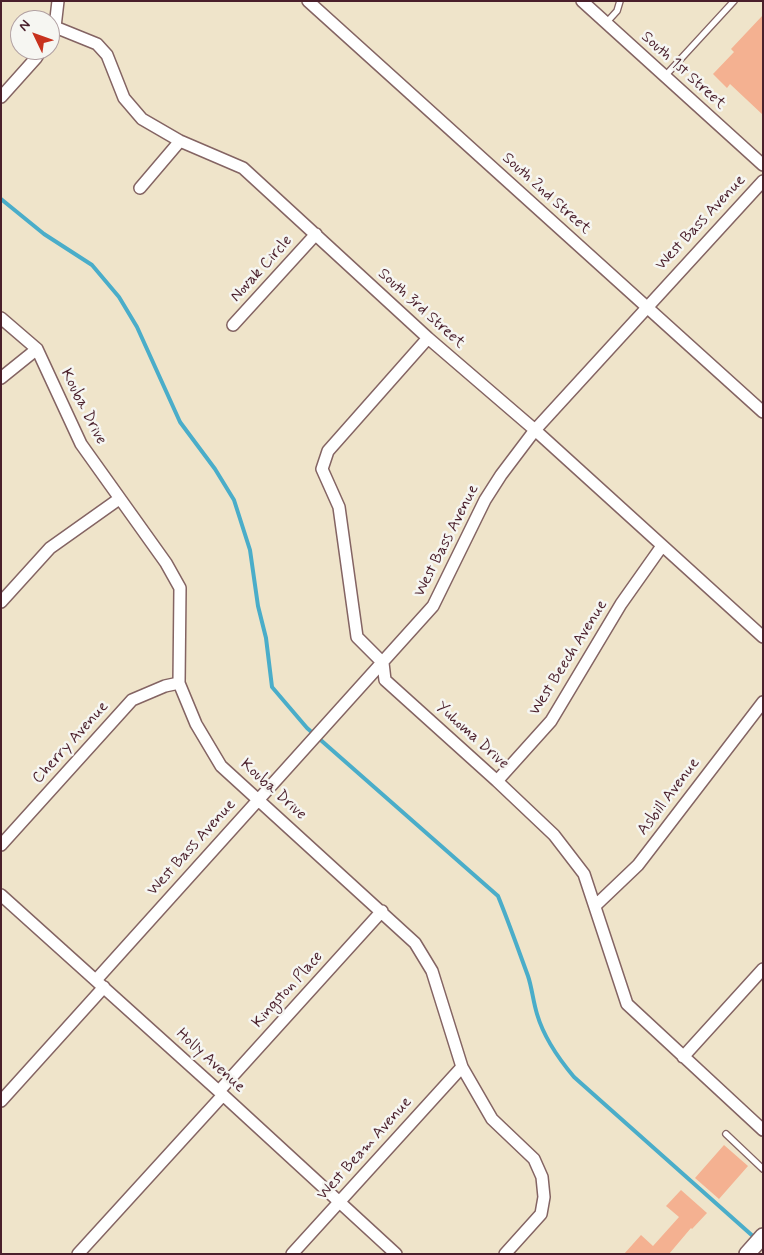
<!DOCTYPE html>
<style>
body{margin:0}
#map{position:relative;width:764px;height:1255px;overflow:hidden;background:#efe4ca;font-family:Mynerve,sans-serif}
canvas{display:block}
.frame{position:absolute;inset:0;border:2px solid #4a1f2b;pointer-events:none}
.north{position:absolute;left:10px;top:10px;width:50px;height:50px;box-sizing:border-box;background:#f6f6f2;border:1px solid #b1a0a2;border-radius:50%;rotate:312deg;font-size:14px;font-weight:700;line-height:20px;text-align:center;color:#4a1f2b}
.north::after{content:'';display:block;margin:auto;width:18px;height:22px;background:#c8321e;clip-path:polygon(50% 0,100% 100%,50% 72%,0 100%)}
</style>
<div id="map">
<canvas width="764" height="1255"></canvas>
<div class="frame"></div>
<div class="north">N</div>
</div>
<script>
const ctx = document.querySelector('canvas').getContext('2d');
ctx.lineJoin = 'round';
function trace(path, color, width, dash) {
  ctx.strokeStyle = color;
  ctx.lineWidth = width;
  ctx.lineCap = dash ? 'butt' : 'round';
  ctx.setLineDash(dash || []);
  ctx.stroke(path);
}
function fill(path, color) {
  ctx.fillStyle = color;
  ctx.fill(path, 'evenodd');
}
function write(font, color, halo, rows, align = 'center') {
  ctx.font = font + ' Mynerve,sans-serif';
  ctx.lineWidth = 5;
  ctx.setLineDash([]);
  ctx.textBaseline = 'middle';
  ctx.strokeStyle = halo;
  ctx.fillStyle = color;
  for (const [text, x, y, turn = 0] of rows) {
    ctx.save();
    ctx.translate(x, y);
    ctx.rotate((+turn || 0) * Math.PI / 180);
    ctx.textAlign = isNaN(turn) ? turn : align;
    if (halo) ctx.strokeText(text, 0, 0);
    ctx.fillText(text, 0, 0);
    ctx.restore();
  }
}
trace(new Path2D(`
 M1,199l43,35 48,31 27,32 18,30 43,95 35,47 19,31 16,50 8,56 8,32 6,49 35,41 191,168c11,27 20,53 30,80 4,12 5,25 9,38 7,24 21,44 37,63l181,161`), '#4aadc9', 4);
fill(new Path2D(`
 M763,15v100l-33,-31 -3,4 -14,-14 21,-22 -3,-3z
 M724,1145l24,21 -29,33 -24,-21z
 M681,1190l26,23 -15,16 -1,-1 -22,26h-45l17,-19 12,11 26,-29 -13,-11z`), '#f4b191');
const lane = new Path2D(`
 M606,23l11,-12 3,-10
 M665,76l69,-75
 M726,1134l37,35`);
const street = new Path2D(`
 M308,1l455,411
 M582,1l181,164
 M55,27l42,17 10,11 17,43 18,21 38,22 63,27 185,170 107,92 228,207
 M50,35l5,-8 3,-26
 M1,97l35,-39 5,-8
 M140,188l40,-47
 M1,318l36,31 44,95 85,119 14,25 -1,95 17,41 25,42 194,177 17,28 30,96 30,52 42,40 8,18 2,20 -3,17 -36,40
 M233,325l83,-91
 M428,338l-100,113 -6,18 17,38 18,130 26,26 2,17 112,101 57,54 30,39 43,130 136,126
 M1,378l36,-29
 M1,602l49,-54 69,-49
 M497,781l54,-60 70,-117 41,-58
 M1,845l131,-145 33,-14 14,-3
 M1,895l222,200 173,159
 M595,906l43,-41 125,-163
 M96,980l337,-374 52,-106 16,-25 34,-45 228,-249
 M683,1057l80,-88
 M219,1091l163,-180
 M1,1101l103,-114
 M78,1254l145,-159
 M292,1254l170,-187`);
const secondary = new Path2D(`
 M747,1254l16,-18`);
trace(lane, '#846463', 8);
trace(street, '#846463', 14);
trace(secondary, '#846463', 18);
trace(lane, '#fff', 5.5);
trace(street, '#fff', 11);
trace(secondary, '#fff', 15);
write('16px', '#4a1f2b', '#f6f6f2', [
 ["South 1st Street",683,71,42],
 ["South 2nd Street",546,194,42],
 ["West Bass Avenue",701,223,-47],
 ["Novak Circle",262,269,-48],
 ["South 3rd Street",421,309,42],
 ["Kouba Drive",83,407,63],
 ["West Bass Avenue",447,541,-63],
 ["West Beech Avenue",569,658,-58],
 ["Yuhoma Drive",472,736,42],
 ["Cherry Avenue",71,743,-48],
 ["Kouba Drive",273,790,42],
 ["Asbill Avenue",669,797,-53],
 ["West Bass Avenue",192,848,-48],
 ["Kingston Place",288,990,-48],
 ["Holly Avenue",210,1061,42],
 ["West Beam Avenue",365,1149,-48]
]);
</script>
